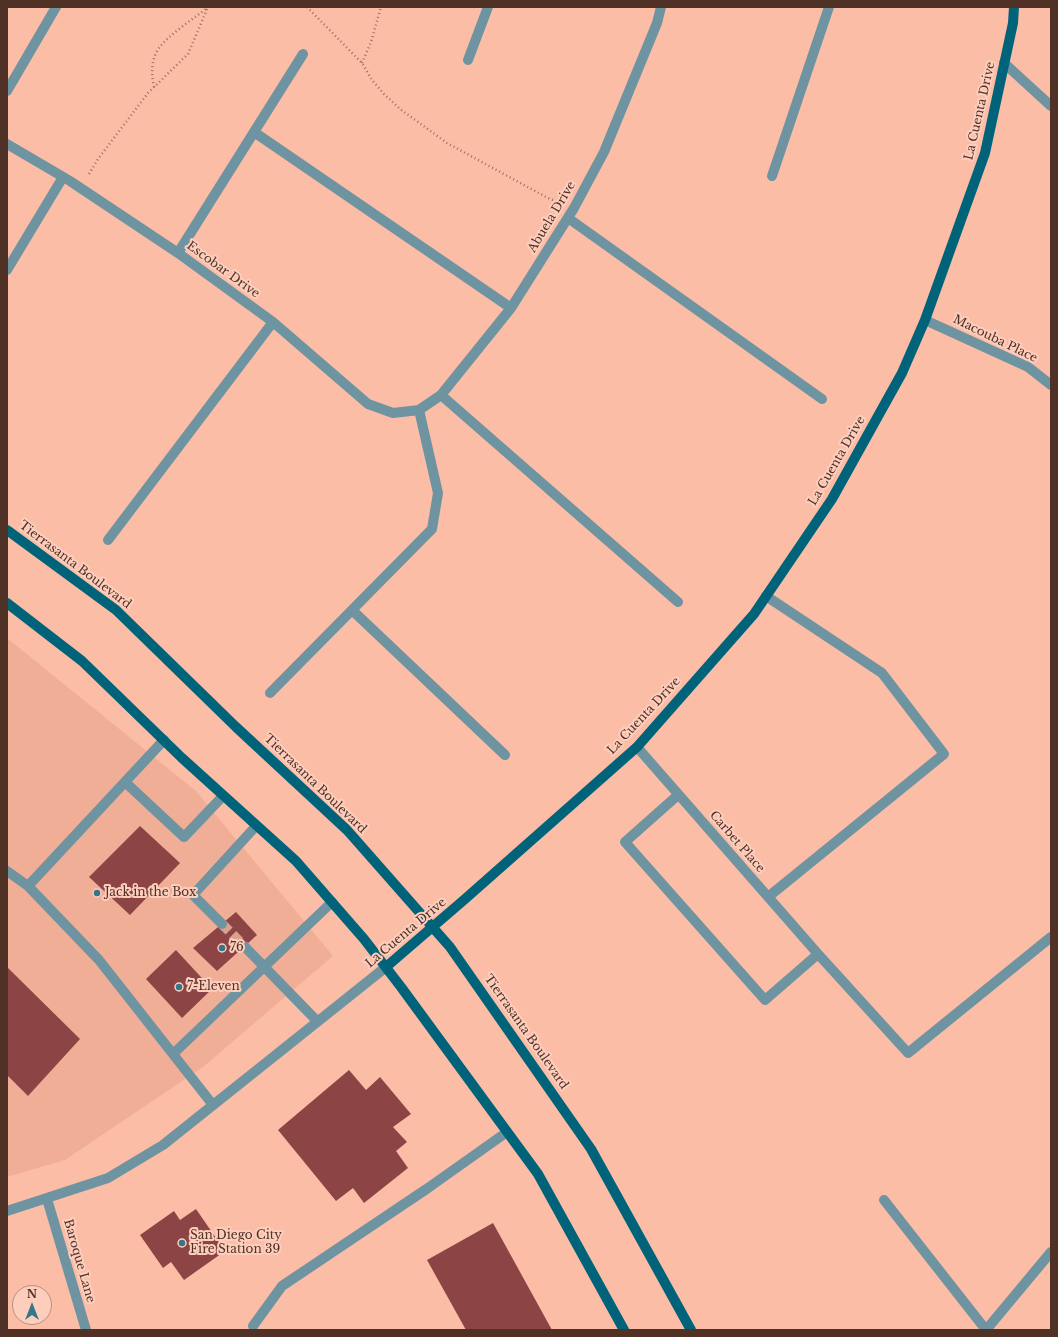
<!DOCTYPE html>
<style>
body{margin:0}
#map{position:relative;width:1058px;height:1337px;overflow:hidden;background:#fcbda6;font-family:"Libre Baskerville",serif}
canvas{display:block}
.frame{position:absolute;inset:0;border:8px solid #503126;pointer-events:none}
.north{position:absolute;left:12px;top:1285px;width:40px;height:40px;box-sizing:border-box;background:#fecebd;border:1px solid #b88f81;border-radius:50%;rotate:0deg;font-size:11px;font-weight:700;line-height:16px;text-align:center;color:#503126}
.north::after{content:'';display:block;margin:auto;width:14px;height:18px;background:#357689;clip-path:polygon(50% 0,100% 100%,50% 72%,0 100%)}
</style>
<div id="map">
<canvas width="1058" height="1337"></canvas>
<div class="frame"></div>
<div class="north">N</div>
</div>
<script>
const ctx = document.querySelector('canvas').getContext('2d');
ctx.lineJoin = 'round';
function fill(path, color) {
  ctx.fillStyle = color;
  ctx.fill(path, 'evenodd');
}
function trace(path, color, width, dash) {
  ctx.strokeStyle = color;
  ctx.lineWidth = width;
  ctx.lineCap = dash ? 'butt' : 'round';
  ctx.setLineDash(dash || []);
  ctx.stroke(path);
}
function write(font, color, halo, rows, align = 'center') {
  ctx.font = font + ' "Libre Baskerville",serif';
  ctx.lineWidth = 4;
  ctx.setLineDash([]);
  ctx.textBaseline = 'middle';
  ctx.strokeStyle = halo;
  ctx.fillStyle = color;
  for (const [text, x, y, turn = 0] of rows) {
    ctx.save();
    ctx.translate(x, y);
    ctx.rotate((+turn || 0) * Math.PI / 180);
    ctx.textAlign = isNaN(turn) ? turn : align;
    if (halo) ctx.strokeText(text, 0, 0);
    ctx.fillText(text, 0, 0);
    ctx.restore();
  }
}
fill(new Path2D(`
 M7,638l189,153 137,165 -130,111 -138,93 -58,17z`), '#f1ae96');
fill(new Path2D(`
 M140,826l40,37 -50,52 -41,-38z
 M236,912l21,23 -40,36 -24,-23z
 M176,950l36,39 -30,29 -36,-39z
 M7,967l73,72 -52,57 -21,-21z
 M349,1070l17,20 14,-13 31,37 -18,13 14,15 -11,9 12,17 -44,35 -11,-15 -17,13 -58,-71z
 M196,1209l29,42 -41,29 -13,-18 -8,6 -23,-33 34,-24 6,9z
 M493,1223l59,107h-86l-39,-70z`), '#8d4445');
trace(new Path2D(`
 M222,924l22,22`), '#daa18c', 10, [10, 5]);
trace(new Path2D(`
 M307,7l55,56 10,17 12,14 16,15 47,34 99,54 11,5
 M362,63l9,-21 10,-35
 M154,87c-3,-13 -3,-28 5,-39 9,-13 36,-30 49,-41
 M89,174l9,-15 50,-66 40,-39 20,-47`), '#9e7060', 2.5, [1, 3]);
trace(new Path2D(`
 M468,60l20,-53
 M1004,63l47,43
 M7,91l49,-84
 M254,132l257,176
 M7,144l63,37 108,72 95,69 95,82 25,9 26,-3 22,-15 70,-87 63,-100 30,-56 53,-129 4,-16
 M772,176l57,-169
 M568,218l254,181
 M178,253l125,-199
 M7,270l56,-93
 M925,320l103,47 23,18
 M441,395l237,207
 M108,540l165,-218
 M766,596l116,77 62,81 -176,143
 M352,610l153,145
 M270,693l162,-164 6,-36 -19,-83
 M637,747l181,207 90,99 143,-116
 M125,782l59,55 39,-41
 M678,795l-53,47 140,158 53,-46
 M7,871l21,15 71,74 114,145
 M28,886l136,-146
 M222,924l-29,-29 63,-69
 M244,946l73,75
 M173,1054l159,-152
 M47,1199l39,131
 M884,1200l102,130
 M7,1211l101,-33 55,-33 223,-178
 M253,1326l29,-40 146,-98 79,-56
 M986,1330l65,-78`), '#6f94a1', 10);
trace(new Path2D(`
 M7,530l109,80 120,117 111,103 103,117 141,202 100,181
 M7,603l75,58 100,97 114,103 68,78 37,48 137,187 86,156
 M386,967l79,-68 172,-152 117,-133 78,-115 70,-126 23,-53 60,-167 28,-130 1,-16`), '#00637a', 10);
for (const [x, y, r, color] of [
 [97,893,4,"#357689"],
 [222,948,4,"#357689"],
 [179,987,4,"#357689"],
 [182,1243,4,"#357689"]
]) {
  const dot = new Path2D();
  dot.arc(x, y, r, 0, 2 * Math.PI);
  ctx.fillStyle = color;
  ctx.fill(dot);
  trace(dot, '#fecebd', 1.5);
}
write('12px', '#503126', '#fecebd', [
 ["La Cuenta Drive",980,111,-77],
 ["Abuela Drive",552,217,-59],
 ["Escobar Drive",223,270,36],
 ["Macouba Place",995,339,26],
 ["La Cuenta Drive",837,461,-60],
 ["Tierrasanta Boulevard",75,565,37],
 ["La Cuenta Drive",644,716,-47],
 ["Tierrasanta Boulevard",315,784,44],
 ["Carbet Place",737,842,49],
 ["La Cuenta Drive",406,933,-40],
 ["Tierrasanta Boulevard",526,1032,55],
 ["Baroque Lane",79,1261,74]
]);
write('12px', '#503126', '#fecebd', [
 ["Jack in the Box",105,893],
 ["76",230,948],
 ["7-Eleven",187,987],
 ["San Diego City",190,1236],
 ["Fire Station 39",190,1250]
], 'left');
</script>
